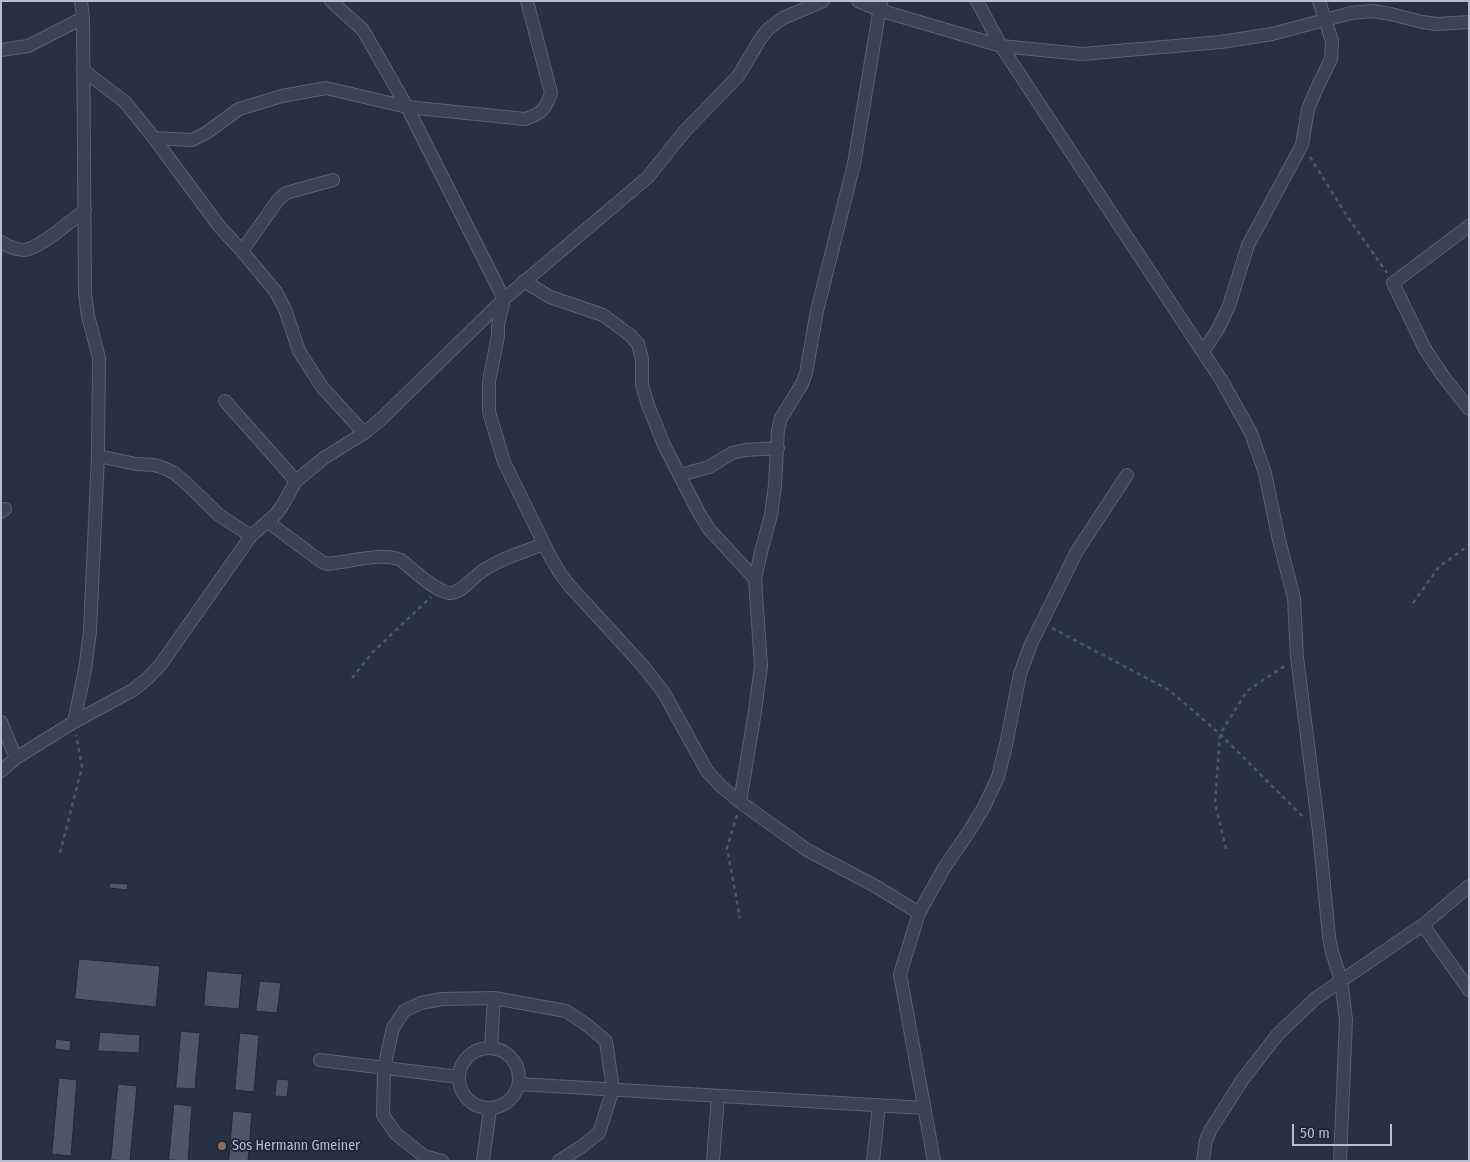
<!DOCTYPE html>
<style>
body{margin:0}
#map{position:relative;width:1470px;height:1162px;overflow:hidden;background:#263141;font-family:"Fira Sans Condensed",sans-serif}
canvas{display:block}
.frame{position:absolute;inset:0;border:2px solid #b7becb;pointer-events:none}
.scale{position:absolute;left:1292px;top:1124px;width:100px;height:22px;box-sizing:border-box;border:2px solid #b7becb;border-top:0;padding-left:6px;font-size:15px;line-height:18px;white-space:nowrap;color:#b7becb;-webkit-text-stroke:4px #1f2836;paint-order:stroke}
</style>
<div id="map">
<canvas width="1470" height="1162"></canvas>
<div class="frame"></div>
<div class="scale">50 m</div>
</div>
<script>
const ctx = document.querySelector('canvas').getContext('2d');
ctx.lineJoin = 'round';
function fill(path, color) {
  ctx.fillStyle = color;
  ctx.fill(path, 'evenodd');
}
function trace(path, color, width, dash) {
  ctx.strokeStyle = color;
  ctx.lineWidth = width;
  ctx.lineCap = dash ? 'butt' : 'round';
  ctx.setLineDash(dash || []);
  ctx.stroke(path);
}
function write(font, color, halo, rows, align = 'center') {
  ctx.font = font + ' "Fira Sans Condensed",sans-serif';
  ctx.lineWidth = 4;
  ctx.setLineDash([]);
  ctx.textBaseline = 'middle';
  ctx.strokeStyle = halo;
  ctx.fillStyle = color;
  for (const [text, x, y, turn = 0] of rows) {
    ctx.save();
    ctx.translate(x, y);
    ctx.rotate((+turn || 0) * Math.PI / 180);
    ctx.textAlign = isNaN(turn) ? turn : align;
    if (halo) ctx.strokeText(text, 0, 0);
    ctx.fillText(text, 0, 0);
    ctx.restore();
  }
}
const building = new Path2D(`
 M110,883l18,1 -1,6 -18,-2z
 M79,959l81,7 -4,41 -81,-8z
 M207,971l35,3 -3,35 -35,-3z
 M260,981l21,2 -4,30 -21,-2z
 M181,1031l19,2 -5,56 -19,-1z
 M100,1032l40,3 -1,18 -41,-2z
 M240,1033l19,2 -5,57 -19,-2z
 M56,1039l15,2 -1,10 -15,-2z
 M59,1078l18,2 -6,76 -19,-2z
 M277,1079l12,1 -2,17 -12,-1z
 M118,1084l19,2 -7,75 -19,-1z
 M174,1104l18,2 -4,55 -19,-1z
 M233,1111l19,2 -4,48h-19z`);
fill(building, '#4c586a');
trace(building, '#212a38', 1);
const minor = new Path2D(`
 M823,1l-40,17 -16,12 -8,11 -20,34 -55,57 -36,45 -144,122 -6,26v11l-9,45v31l15,50 46,94 10,17 8,11 75,82 21,27 43,78 14,15 19,16 67,48 70,37 42,26
 M858,1l21,9 122,36 81,8 139,-12 51,-8 79,-21 21,-2 19,3 31,8 15,2 32,-2
 M977,1l24,45 221,335 29,52 14,40 14,67 15,58 3,59 22,175 10,105 3,15 9,28 5,40 -6,141
 M1,50l27,-4 55,-28
 M83,70l42,32 29,36 65,88 23,25
 M154,138l38,2 14,-7 33,-24 43,-13 44,-8 81,19 118,12c16,-5 21,-10 26,-26l-24,-92
 M333,180l-47,13 -8,7 -36,51 34,41 9,17 14,42 23,36 42,46
 M1469,226l-76,57 32,66 18,27 26,33
 M1,242c7,4 14,8 23,8 15,-1 48,-30 61,-40
 M524,281l26,16 53,18 27,20 8,9 4,15v26l6,20 16,40 35,68 10,16 46,50
 M1203,352l15,-23 11,-23 19,-61 54,-100 6,-36 8,-19 15,-31 1,-18 -13,-40
 M225,401l71,80
 M98,456l38,8 18,1 10,3 10,5 11,9 34,33 32,21
 M680,475l29,-8 23,-14 13,-3 33,-2
 M1,512l4,-3
 M268,522l54,40 5,2 7,-1c20,-2 49,-11 67,-3 12,10 33,30 48,33 12,1 23,-15 32,-21 18,-13 42,-20 63,-28
 M1,722l15,36
 M74,722l59,-32 15,-12 13,-14 90,-128 25,-22 6,-8 14,-25 28,-23 40,-25 16,-13 124,-121 -97,-192 -44,-77 -32,-29
 M1,771l15,-13 58,-36 11,-52 5,-39 8,-175 1,-98 -11,-42 -3,-22 -2,-276 -2,-17
 M740,802l15,-91 6,-45 -6,-87 7,-31 9,-33 4,-30 3,-55 3,-12 21,-34 4,-11 11,-62 37,-147 27,-163
 M1423,925l46,65
 M491,1048l3,-50
 M459 1078a30 30 0 1 1 60 0a30 30 0 1 1-60 0Z
 M320,1060l139,17
 M519,1084l405,24
 M442,1161l-18,-5 -28,-22 -13,-19 1,-47 9,-40 11,-17 17,-8 21,-4 52,-1 72,13 21,14 19,16 7,48 -14,44 -18,14 -22,14
 M483,1161l7,-52
 M713,1161l5,-65
 M873,1161l6,-56
 M934,1161l-34,-187 19,-61 25,-45 24,-35 16,-26 14,-30 8,-32 14,-71 11,-30 46,-93 50,-76
 M1203,1161l3,-21 5,-11 32,-50 35,-45 38,-36 107,-73 46,-39`);
trace(minor, '#58616e', 14);
trace(new Path2D(`
 M1310,157l37,59 40,57
 M1413,603l26,-36 30,-22
 M1052,628l117,62 51,44 83,83
 M352,678l21,-26 58,-55
 M737,815l-10,33 13,70
 M1226,849l-11,-46 5,-69 27,-43 39,-26
 M60,853l22,-86 -6,-32`), '#465b5e', 2.5, [4, 4]);
trace(minor, '#3a4350', 12);
for (const [x, y, r, color] of [
 [222,1146,5,"#8d6e63"]
]) {
  const dot = new Path2D();
  dot.arc(x, y, r, 0, 2 * Math.PI);
  ctx.fillStyle = color;
  ctx.fill(dot);
  trace(dot, '#1f2836', 2);
}
write('14px', '#b7becb', '#1f2836', [
 ["Sos Hermann Gmeiner",232,1146]
], 'left');
</script>
